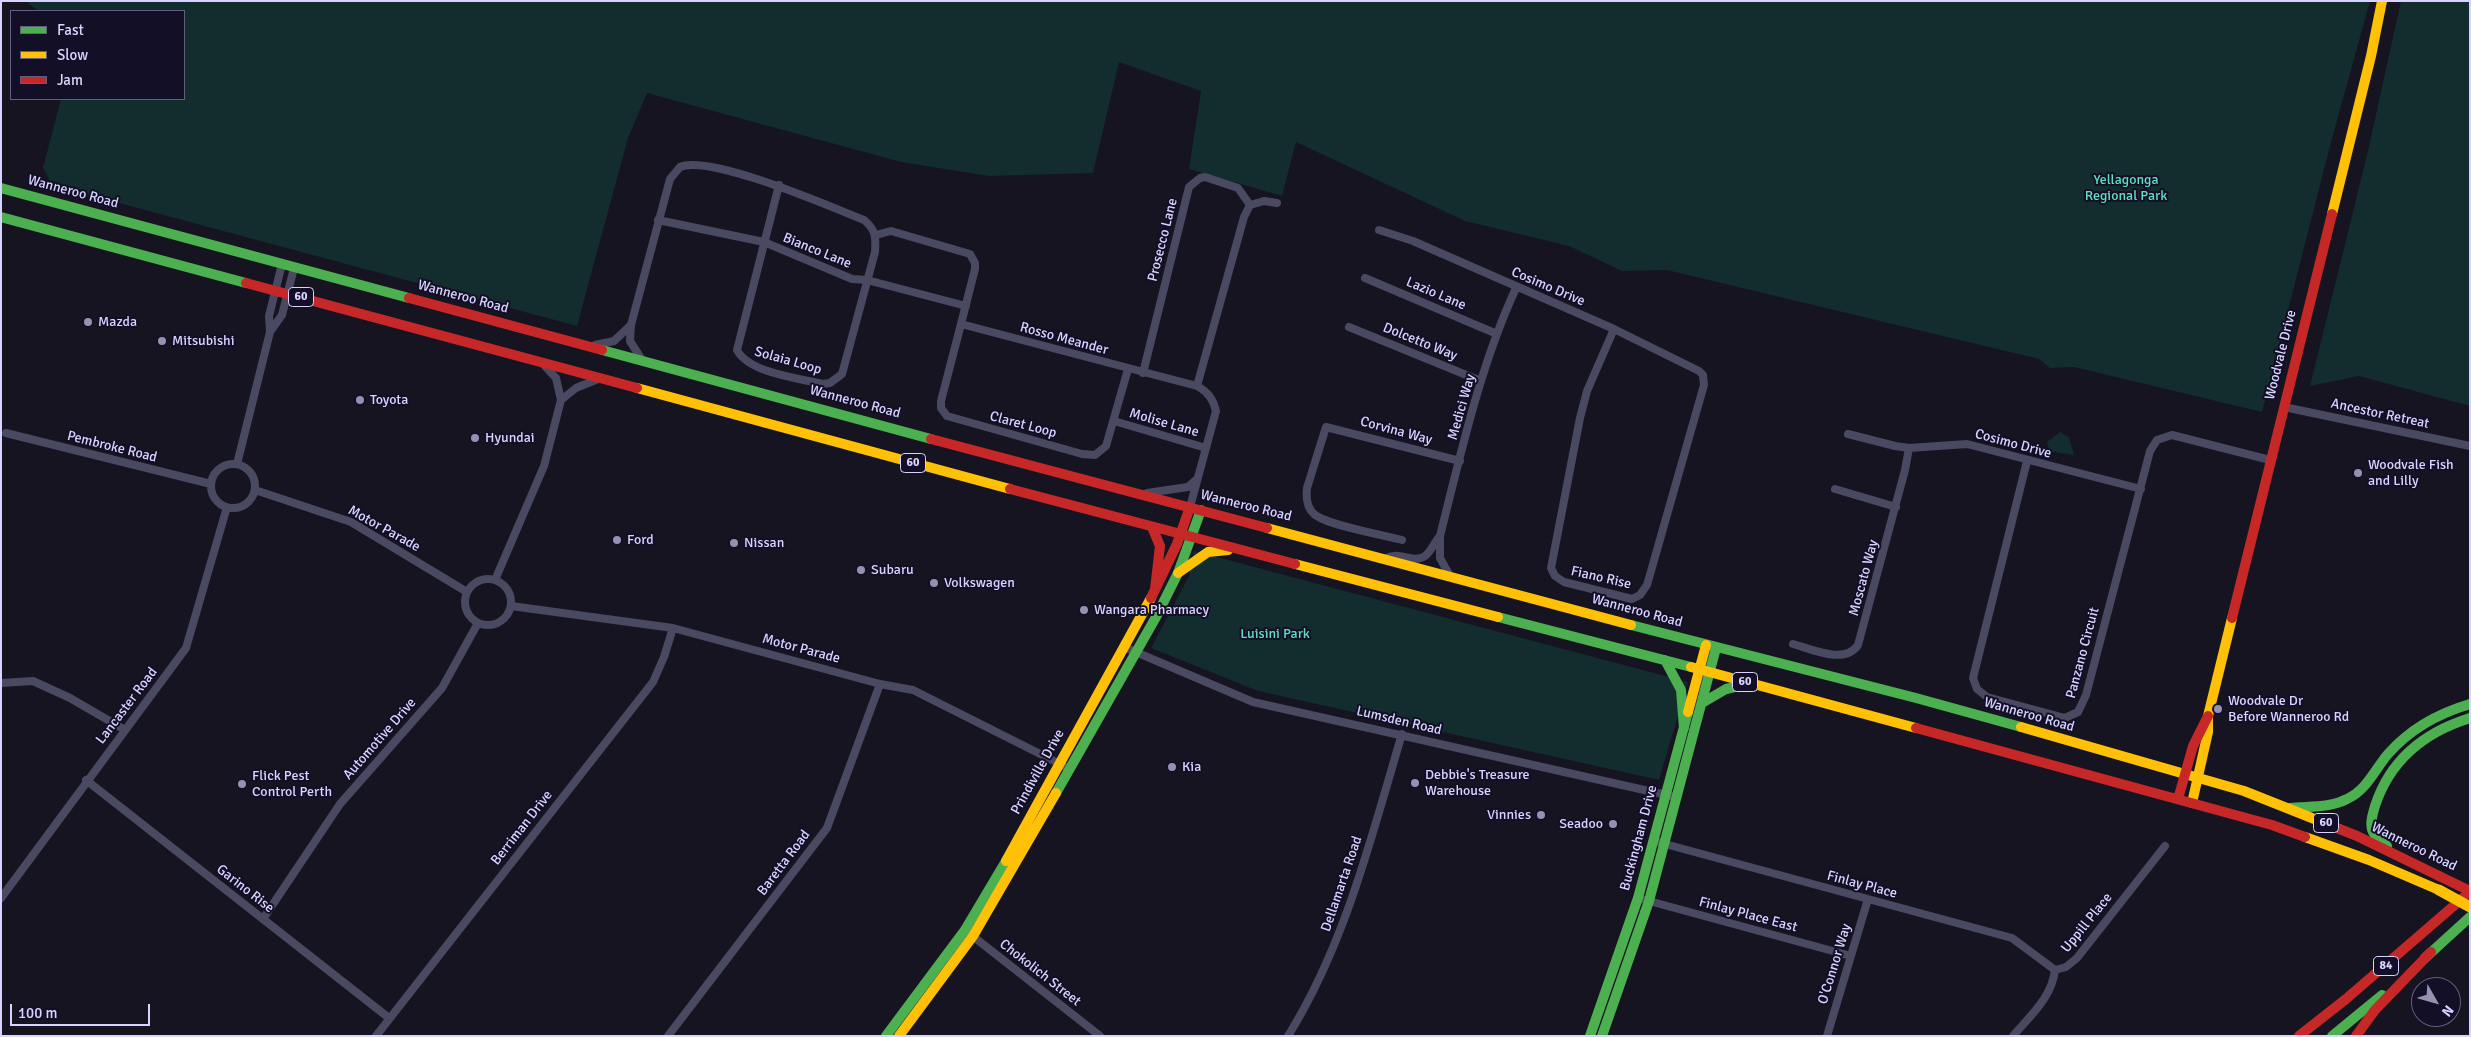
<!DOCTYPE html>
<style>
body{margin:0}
#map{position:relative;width:2471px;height:1037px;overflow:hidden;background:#161421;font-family:Signika,sans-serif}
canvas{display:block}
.frame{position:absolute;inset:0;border:2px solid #d9d4ff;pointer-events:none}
.legend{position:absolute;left:10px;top:10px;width:175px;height:90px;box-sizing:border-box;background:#130f26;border:1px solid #625e7d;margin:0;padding:6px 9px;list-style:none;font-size:15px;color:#d9d4ff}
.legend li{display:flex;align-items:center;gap:10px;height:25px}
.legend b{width:25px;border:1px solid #625e7d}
.north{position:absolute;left:2411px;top:977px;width:50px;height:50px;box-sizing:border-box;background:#130f26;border:1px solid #625e7d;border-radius:50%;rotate:128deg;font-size:14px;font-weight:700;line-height:20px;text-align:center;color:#d9d4ff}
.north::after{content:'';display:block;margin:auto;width:18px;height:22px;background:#9591b1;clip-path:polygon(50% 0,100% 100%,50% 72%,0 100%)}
.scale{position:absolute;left:10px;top:1004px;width:140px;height:22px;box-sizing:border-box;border:2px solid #d9d4ff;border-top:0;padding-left:6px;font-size:15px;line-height:18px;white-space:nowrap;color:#d9d4ff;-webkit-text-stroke:4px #130f26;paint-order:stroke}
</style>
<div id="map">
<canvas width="2471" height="1037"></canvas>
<div class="frame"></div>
<ul class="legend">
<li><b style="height:6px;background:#4caf50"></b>Fast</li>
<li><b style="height:6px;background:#ffc107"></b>Slow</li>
<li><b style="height:6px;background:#c62828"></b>Jam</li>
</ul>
<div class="north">N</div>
<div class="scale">100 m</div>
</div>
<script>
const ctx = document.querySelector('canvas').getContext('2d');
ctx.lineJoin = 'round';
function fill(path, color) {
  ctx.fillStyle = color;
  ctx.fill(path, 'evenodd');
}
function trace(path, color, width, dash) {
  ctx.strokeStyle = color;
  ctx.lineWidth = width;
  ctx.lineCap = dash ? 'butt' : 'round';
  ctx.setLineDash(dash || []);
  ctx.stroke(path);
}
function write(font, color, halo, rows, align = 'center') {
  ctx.font = font + ' Signika,sans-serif';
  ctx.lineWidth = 4;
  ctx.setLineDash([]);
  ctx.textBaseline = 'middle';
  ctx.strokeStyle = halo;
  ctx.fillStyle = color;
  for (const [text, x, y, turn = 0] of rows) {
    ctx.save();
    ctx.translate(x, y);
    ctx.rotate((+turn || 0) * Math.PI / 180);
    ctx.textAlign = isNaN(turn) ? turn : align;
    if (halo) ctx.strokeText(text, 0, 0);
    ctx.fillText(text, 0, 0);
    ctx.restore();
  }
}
fill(new Path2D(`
 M26,1h2344l-40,145 -68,266 -188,-45 -24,1 -11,-9 -372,-89 -45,1 -53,-25 -104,-25 -169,-79 -14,54 -93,-27 12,-78 -82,-29 -26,111 -104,3 -88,-14 -254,-69 -19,45 -51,188 -525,-141 -9,-17 18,-69h123v-88h-146z
 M2401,1h69v405l-111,-30 -49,10 58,-235z
 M2060,432l9,5 5,18 -25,-4 -2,-9z
 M1194,551l494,131 -29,98 -401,-89 -107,-43 38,-72z`), '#132c2d');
trace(new Path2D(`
 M658,220l106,22 88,37 15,1 99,26
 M1379,230l34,11 201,88 85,42 4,4 1,10 -57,200 -7,10 -8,4 -68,-17 -9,-6 -4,-8 29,-150 7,-27 27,-62
 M876,235l15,-4 79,23 5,9v6l-14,55 236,62c11,6 16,13 19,25l-26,96
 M1365,278l132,56
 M961,324l-20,77v7l6,8 135,38 13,1 11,-9 22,-77
 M1349,327l132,54
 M270,332l12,-17 12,-47
 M595,345l19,-4 17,-16
 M642,360l-12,-19 1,-16 39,-146 10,-12c30,-13 151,40 184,53 12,10 12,17 11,32l-33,122 -12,9 -8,1c-24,-6 -73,-11 -85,-34l42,-165
 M1143,373l46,-186 11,-9 5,-1 33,11 12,17
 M1197,386l47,-169 6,-12 14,-4 13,2
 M561,400l15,-12 22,-9
 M2284,407l186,39
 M1114,421l92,27
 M6,433l205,51
 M1848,434l47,12 14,2 58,-4 174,45
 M2027,461l-54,217 4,11 10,8 78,21 13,-6 8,-17 64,-244 7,-11 15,-5 98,25
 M237,464l33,-132 -1,-16 13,-52
 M211 486a22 22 0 1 1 44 0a22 22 0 1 1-44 0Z
 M1835,489l61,18
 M255,490l96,32 116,70
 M1147,493l41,-6 9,-8
 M1402,540c-19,-5 -76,-15 -88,-26 -7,-6 -8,-17 -7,-26l19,-61 134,34
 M1386,558c15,-7 27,6 39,-2 7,-5 9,-14 15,-20
 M1450,576l-10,-18v-22c21,-83 40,-170 76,-248
 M465 602a23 23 0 1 1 46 0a23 23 0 1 1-46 0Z
 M495,580l49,-114 17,-66 -5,-22 -12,-13
 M511,606l162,22 207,56 33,6 151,76
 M1793,644c18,5 52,21 65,1l47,-175 4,-22
 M1124,647l129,55 418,94
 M1,683l32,-2 37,17 55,32
 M86,780l303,238
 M1654,841l358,97 43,32
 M1,898l185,-250 41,-141
 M1638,898l213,58
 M263,919l77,-115 102,-116 36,-65
 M970,934l130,102
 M376,1036l277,-354 11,-25 9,-29
 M668,1036l159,-208 53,-144
 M1288,1036c58,-93 83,-199 114,-302
 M1827,1036l41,-137
 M2013,1036c18,-21 39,-39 42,-66l11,-3 11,-9 88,-112`), '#4a4962', 8);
trace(new Path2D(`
 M1,188l408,110
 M1,217l245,66
 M602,350l329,89
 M1498,617l193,50
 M1631,625l285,73 105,29
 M1665,660l16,30 3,38
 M1702,703l24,-14 22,-5
 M1056,793l100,-176 22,-44 23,-63
 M2290,808c19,-2 40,0 57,-9 20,-9 28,-30 41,-45 22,-25 51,-41 82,-50
 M2387,846c-4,-4 -11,-8 -14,-14 -4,-7 0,-19 2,-26 15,-46 50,-74 95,-88
 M2425,958l45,-41
 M886,1036l79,-106 41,-69
 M1590,1036l48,-138 50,-186
 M1602,1036l47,-135 67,-253
 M2332,1036l50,-41`), '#4caf50', 10);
trace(new Path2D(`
 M2332,214l39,-158 11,-55
 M637,388l373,101
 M1267,528l364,97
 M1295,564l203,53
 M1178,573l30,-21 20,-2
 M1691,667l225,61
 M1688,712l18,-67
 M2021,727l223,64 83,33
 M2192,803l16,-71v-16l24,-98
 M2305,837l64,23 70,30
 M1006,861l145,-263
 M899,1036l74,-100 83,-143`), '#ffc107', 10);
trace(new Path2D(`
 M246,283l391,105
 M409,298l193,52
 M931,439l336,89
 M1010,489l285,75
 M1152,527l8,19 -5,43
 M1151,598l26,-54 13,-37
 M2232,618l100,-404
 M1916,728l356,97 33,12
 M2178,799l15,-53 15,-30
 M2327,824l30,12 113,55
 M2299,1036l47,-37 118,-102
 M2356,1036l19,-26 56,-58`), '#c62828', 10);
trace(new Path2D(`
 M2439,890l31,17`), '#ffc107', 11);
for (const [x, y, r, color] of [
 [88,322,5,"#9591b1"],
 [162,341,5,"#9591b1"],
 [360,400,5,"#9591b1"],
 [475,438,5,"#9591b1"],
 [2358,473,5,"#9591b1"],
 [617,540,5,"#9591b1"],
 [734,543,5,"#9591b1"],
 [861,570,5,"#9591b1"],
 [934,583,5,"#9591b1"],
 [1084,610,5,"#9591b1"],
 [2218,709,5,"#9591b1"],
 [1172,767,5,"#9591b1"],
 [1415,783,5,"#9591b1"],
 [242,784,5,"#9591b1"],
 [1541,815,5,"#9591b1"],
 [1613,824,5,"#9591b1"]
]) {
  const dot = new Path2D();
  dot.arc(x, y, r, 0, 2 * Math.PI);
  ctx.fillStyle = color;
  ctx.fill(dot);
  trace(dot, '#130f26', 2);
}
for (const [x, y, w] of [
 [301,297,25],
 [913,463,25],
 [1745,682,25],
 [2326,823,25],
 [2386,966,25]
]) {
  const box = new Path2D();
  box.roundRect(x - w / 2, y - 9.5, w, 19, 4);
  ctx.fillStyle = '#130f26';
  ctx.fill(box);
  trace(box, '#d9d4ff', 1);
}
write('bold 12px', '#d9d4ff', null, [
 ["60",301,297],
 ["60",913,463],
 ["60",1745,682],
 ["60",2326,823],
 ["84",2386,966]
]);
write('14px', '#5fe0c0', '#130f26', [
 ["Yellagonga",2126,180],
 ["Regional Park",2126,196],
 ["Luisini Park",1275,634]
]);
write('14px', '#d9d4ff', '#130f26', [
 ["Wanneroo Road",73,192,15],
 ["Prosecco Lane",1163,240,-76],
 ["Bianco Lane",817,251,22],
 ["Cosimo Drive",1548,287,23],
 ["Lazio Lane",1436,294,23],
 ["Wanneroo Road",463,297,15],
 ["Rosso Meander",1064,339,15],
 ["Dolcetto Way",1420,342,22],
 ["Woodvale Drive",2281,355,-76],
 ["Solaia Loop",788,361,16],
 ["Wanneroo Road",855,402,15],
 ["Medici Way",1462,407,-74],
 ["Ancestor Retreat",2380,414,12],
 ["Molise Lane",1164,423,16],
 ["Claret Loop",1023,425,15],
 ["Corvina Way",1396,431,15],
 ["Cosimo Drive",2013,444,15],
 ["Pembroke Road",112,447,14],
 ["Wanneroo Road",1246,506,14],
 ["Motor Parade",384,529,29],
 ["Fiano Rise",1601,578,13],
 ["Moscato Way",1864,578,-75],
 ["Wanneroo Road",1637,611,15],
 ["Motor Parade",801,649,15],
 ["Panzano Circuit",2083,653,-75],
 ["Lancaster Road",127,706,-53],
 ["Wanneroo Road",2029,715,16],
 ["Lumsden Road",1399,721,13],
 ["Automotive Drive",380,739,-49],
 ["Prindiville Drive",1038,772,-61],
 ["Berriman Drive",522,828,-52],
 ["Buckingham Drive",1639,838,-75],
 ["Wanneroo Road",2414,847,26],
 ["Baretta Road",784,863,-53],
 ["Dellamarta Road",1342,884,-71],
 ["Finlay Place",1862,885,15],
 ["Garino Rise",245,889,38],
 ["Finlay Place East",1748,915,15],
 ["Uppill Place",2087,923,-51],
 ["O'Connor Way",1835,964,-73],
 ["Chokolich Street",1040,973,38]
]);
write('14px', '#d9d4ff', '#130f26', [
 ["Mazda",98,322],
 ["Mitsubishi",172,341],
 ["Toyota",370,400],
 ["Hyundai",485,438],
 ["Woodvale Fish",2368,465],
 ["and Lilly",2368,481],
 ["Ford",627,540],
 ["Nissan",744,543],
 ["Subaru",871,570],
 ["Volkswagen",944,583],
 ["Wangara Pharmacy",1094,610],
 ["Woodvale Dr",2228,701],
 ["Before Wanneroo Rd",2228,717],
 ["Kia",1182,767],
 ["Debbie's Treasure",1425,775],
 ["Warehouse",1425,791],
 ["Flick Pest",252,776],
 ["Control Perth",252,792],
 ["Vinnies",1531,815,"right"],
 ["Seadoo",1603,824,"right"]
], 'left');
</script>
